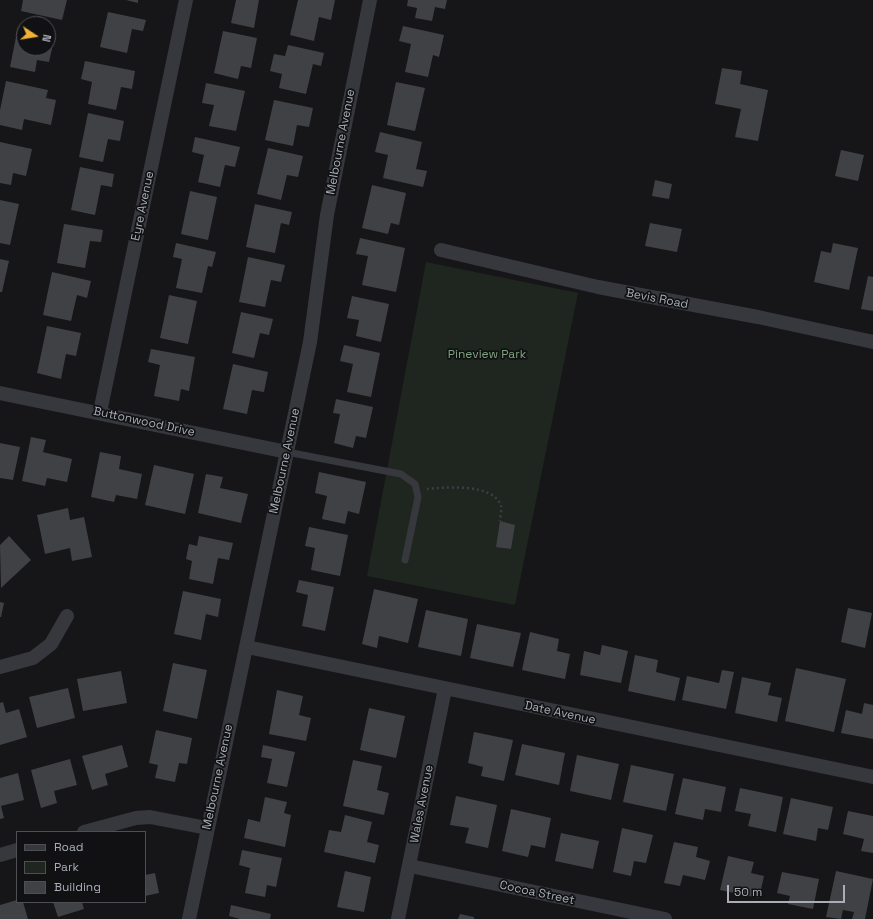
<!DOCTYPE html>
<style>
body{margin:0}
#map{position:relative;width:873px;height:919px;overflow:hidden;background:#161618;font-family:"Space Grotesk",sans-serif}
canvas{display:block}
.legend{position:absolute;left:16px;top:831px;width:130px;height:72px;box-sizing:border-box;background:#111113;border:1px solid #4d4f55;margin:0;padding:5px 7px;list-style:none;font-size:12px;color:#a8adb8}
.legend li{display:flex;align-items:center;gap:8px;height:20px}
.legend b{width:20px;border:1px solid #4d4f55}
.north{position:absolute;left:16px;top:16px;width:40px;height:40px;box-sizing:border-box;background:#111113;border:1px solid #4d4f55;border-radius:50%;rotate:102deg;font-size:11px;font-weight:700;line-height:16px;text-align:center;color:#a8adb8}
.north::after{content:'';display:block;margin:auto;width:14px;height:18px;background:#f2b134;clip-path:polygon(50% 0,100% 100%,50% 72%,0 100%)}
.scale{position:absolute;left:727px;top:885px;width:118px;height:18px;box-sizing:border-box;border:2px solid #a8adb8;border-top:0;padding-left:5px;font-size:12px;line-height:14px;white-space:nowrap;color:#a8adb8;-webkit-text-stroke:3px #111113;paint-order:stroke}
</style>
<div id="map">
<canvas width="873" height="919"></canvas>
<ul class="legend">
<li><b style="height:5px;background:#37383d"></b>Road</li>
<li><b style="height:11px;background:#1e261f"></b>Park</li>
<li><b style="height:11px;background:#404145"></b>Building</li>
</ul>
<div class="north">N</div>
<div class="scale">50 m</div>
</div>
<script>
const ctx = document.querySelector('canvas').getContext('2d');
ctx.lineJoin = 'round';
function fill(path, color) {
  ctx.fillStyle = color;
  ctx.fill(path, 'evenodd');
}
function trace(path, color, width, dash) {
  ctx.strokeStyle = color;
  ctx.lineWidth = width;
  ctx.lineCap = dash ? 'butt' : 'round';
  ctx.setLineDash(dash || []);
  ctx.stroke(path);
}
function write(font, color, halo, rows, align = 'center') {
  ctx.font = font + ' "Space Grotesk",sans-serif';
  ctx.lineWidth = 3.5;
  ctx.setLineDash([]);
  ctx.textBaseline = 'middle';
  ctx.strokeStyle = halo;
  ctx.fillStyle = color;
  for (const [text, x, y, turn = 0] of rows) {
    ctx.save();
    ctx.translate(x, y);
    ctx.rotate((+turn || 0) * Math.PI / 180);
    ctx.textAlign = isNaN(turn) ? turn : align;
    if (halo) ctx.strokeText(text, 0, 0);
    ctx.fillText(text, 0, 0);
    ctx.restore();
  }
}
fill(new Path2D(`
 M426,262l152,31 -63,312 -148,-29z`), '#1e261f');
fill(new Path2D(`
 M23,0h44l-5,20 -41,-9z
 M126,0h12v3z
 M236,0h23l-5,28 -23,-5z
 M298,0h37l-4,20 -12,-3 -5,24 -24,-6z
 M408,0h39l-2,9 -10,-2 -3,14 -17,-3 2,-10 -10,-2z
 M108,12l38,8 -3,11 -11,-2 -5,24 -27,-6z
 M403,26l41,9 -5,22 -6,-2 -5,22 -23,-5 6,-28 -12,-3z
 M18,27l6,2v19h24v-14l7,1 -6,27 -12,-2 -2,12 -25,-5z
 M223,31l34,7 -6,30 -10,-2 -3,13 -24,-6z
 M288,45l36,8 -3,13 -8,-2 -7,30 -27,-6 3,-14 -12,-3 4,-17 11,2z
 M85,61l50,10 -3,18 -11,-2 -5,23 -28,-6 4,-22 -11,-3z
 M722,68l20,3 -2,13 28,6 -10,51 -23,-4 6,-28 -26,-5z
 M6,81l42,9 -2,8 10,2 -5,25 -27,-6 -2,11 -22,-5v-15z
 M396,82l29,6 -10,43 -28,-6z
 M206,83l39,8 -9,40 -27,-5 5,-21 -12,-2z
 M274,100l39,8 -4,19 -12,-2 -4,21 -28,-6z
 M88,113l36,8 -4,20 -12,-2 -5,23 -24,-5z
 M380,132l42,10 -6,27 11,2 -4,16 -40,-9 5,-23 -13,-3z
 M195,137l45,10 -5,20 -10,-2 -5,22 -22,-5 6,-27 -12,-3z
 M0,142l32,7 -6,27 -13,-3 -2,12 -11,-2z
 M268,148l35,8 -5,21 -11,-2 -6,25 -24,-6z
 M841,150l23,5 -6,26 -23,-5z
 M80,167l34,7 -2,13 -11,-2 -6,30 -24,-5z
 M655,180l17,4 -3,15 -17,-3z
 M372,185l34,8 -7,32 -8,-2 -3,11 -26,-6z
 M190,191l27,6 -9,43 -27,-6z
 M0,200l19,4 -9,41 -10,-2z
 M255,204l37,8 -3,13 -8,-2 -6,30 -29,-6z
 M650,223l32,6 -5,23 -32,-6z
 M64,224l39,6 -2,12 -11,-1 -5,27 -28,-5z
 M360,238l45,10 -9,44 -34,-7 6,-29 -12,-2z
 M176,243l40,9 -4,15 -4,-1 -6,27 -26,-5 6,-29 -9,-2z
 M833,243l25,5 -9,42 -35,-8 7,-31 10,2z
 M248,257l37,8 -4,17 -10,-2 -6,27 -26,-5z
 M0,259l9,2 -7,31h-2z
 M52,272l39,9 -4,17 -10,-3 -6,26 -28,-6z
 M868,276l5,1v34l-12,-2z
 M169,295l28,6 -9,43 -28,-6z
 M352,296l37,8 -8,38 -25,-6 3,-16 -12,-2z
 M241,312l32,7 -4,16 -9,-2 -6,25 -22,-5z
 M47,326l34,7 -5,23 -10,-2 -5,25 -24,-6z
 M344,345l36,8 -9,44 -24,-5 6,-28 -13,-3z
 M151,349l44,8 -6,34 -8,-2 -2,12 -25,-5 6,-31 -12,-3z
 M233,364l35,8 -4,20 -12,-2 -5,24 -24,-5z
 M336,399l37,8 -7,31 -10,-2 -3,12 -19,-5 6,-29 -7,-1z
 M31,437l15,3 -3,12 29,7 -5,23 -20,-4 -2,8 -23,-5z
 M0,443l20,4 -7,33 -13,-2z
 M100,452l21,4 -2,13 23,5 -5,25 -21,-4 -2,7 -23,-5z
 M154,465l40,9 -9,40 -40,-9z
 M319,472l47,10 -7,32 -11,-3 -3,13 -23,-5 5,-23 -12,-3z
 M206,474l17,3 -3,11 28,6 -7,29 -43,-10z
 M68,508l2,12 14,-3 8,40 -20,4 -2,-13 -25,6 -8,-39z
 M500,521l15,4 -4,24 -15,-2z
 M309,527l39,8 -8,41 -29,-6 4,-22 -10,-2z
 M9,536l22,24 -30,28 -1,-43z
 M199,536l34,7 -4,17 -11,-2 -5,26 -24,-5 3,-18 -6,-2 3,-15 8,2z
 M299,580l35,7 -9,44 -23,-5 6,-31 -12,-3z
 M374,589l44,10 -10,44 -29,-7 -2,12 -15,-4z
 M183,591l38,8 -3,18 -12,-3 -5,26 -27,-6z
 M0,602l4,1 -3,14h-1z
 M848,608l24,5 -7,35 -24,-6z
 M426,610l42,9 -7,37 -43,-9z
 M477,624l44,9 -8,34 -43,-9z
 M530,632l29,7 -2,12 13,3 -5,25 -43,-9z
 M602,645l26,6 -7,32 -41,-8 4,-24 16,4z
 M635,655l23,5 -2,12 24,6 -5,23 -47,-10z
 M173,663l34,7 -10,49 -34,-8z
 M796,668l50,11 -12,53 -49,-11z
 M722,670l12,2 -8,37 -44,-9 5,-24 32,7z
 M121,671l6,32 -44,8 -6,-32z
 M742,677l29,6 -3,12 14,3 -5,24 -42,-9z
 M68,688l7,30 -38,10 -8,-31z
 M277,690l26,6 -4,19 12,3 -5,23 -37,-7z
 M3,702l3,11 13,-4 8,28 -27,8v-42z
 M864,703l9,2v34l-32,-6 5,-23 16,4z
 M369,708l36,8 -9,42 -36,-8z
 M156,730l36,8 -5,26 -8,-1 -4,19 -20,-4 3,-13 -9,-2z
 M474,732l39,8 -9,41 -23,-5 2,-9 -15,-4z
 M522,744l43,9 -6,32 -44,-10z
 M122,745l6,22 -23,7 3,11 -16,5 -10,-34z
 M263,745l32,7 -8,35 -20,-4 5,-24 -11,-2z
 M577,755l42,9 -8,36 -41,-9z
 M70,759l7,26 -23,6 3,12 -16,5 -10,-38z
 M353,760l29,6 -5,24 12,3 -5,22 -41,-9z
 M631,765l43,9 -8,37 -43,-9z
 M18,773l6,27 -23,6 3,12 -4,1v-41z
 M683,778l43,9 -5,25 -16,-3 -2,11 -28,-6z
 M740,788l43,9 -7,35 -28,-6 3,-12 -16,-3z
 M456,796l41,9 -9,43 -23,-5 4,-15 -19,-3z
 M265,797l22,5 -3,11 7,2 -6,32 -41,-9 4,-19 12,3z
 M791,798l42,9 -5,23 -10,-2 -2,13 -33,-7z
 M511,809l40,9 -6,30 -14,-3 -3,12 -26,-6z
 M848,811l25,5v37l-12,-2 3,-12 -21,-5z
 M345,815l27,7 -5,20 12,3 -4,18 -51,-11 5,-22 12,2z
 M622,828l31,7 -7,28 -12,-2 -3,15 -18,-4z
 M561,833l38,8 -6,28 -38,-8z
 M674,842l24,5 -2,10 14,4 -5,19 -22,-5 -3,11 -16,-3z
 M242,850l40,8 -6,29 -9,-2 -2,12 -20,-4 5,-25 -11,-3z
 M728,856l26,6 -3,11 13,3 -5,22 -39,-8z
 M345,871l26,6 -7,35 -27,-5z
 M836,871l37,8 -8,40h-13l2,-7 -11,-2 -2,9 -15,-2z
 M782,872l37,7 -6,30 -25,-5 2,-8 -13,-3z
 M155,873l4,20 -14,3v-21z
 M17,900v2h6l5,17h-28v-14z
 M53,902h29l2,7 -26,8z
 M231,905l40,9 -1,5h-30l-11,-3z
 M460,914l14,3v2h-16z`), '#404145');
trace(new Path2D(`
 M427,489c18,-2 67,-6 74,17 1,4 -1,11 -1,15`), '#3d3f44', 2.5, [2, 3]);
trace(new Path2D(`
 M287,452l114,22 14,10 3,13 -13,63`), '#37383d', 7);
trace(new Path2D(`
 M441,250l157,37 160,30 115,25
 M0,393l287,59
 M100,412l86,-412
 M247,647l626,130
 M0,667l33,-9 18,-14 16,-28
 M84,832l52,-14 14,-1 57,11
 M0,855l17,-5
 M410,866l255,53
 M189,919l121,-577 17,-127 43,-215
 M398,919l47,-230`), '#37383d', 14);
write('12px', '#a8adb8', '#111113', [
 ["Melbourne Avenue",341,142,-79],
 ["Eyre Avenue",143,206,-78],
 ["Bevis Road",657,299,11],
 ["Buttonwood Drive",144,422,12],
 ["Melbourne Avenue",285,461,-78],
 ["Date Avenue",560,713,12],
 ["Melbourne Avenue",218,777,-78],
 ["Wales Avenue",422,804,-79],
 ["Cocoa Street",537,893,12]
]);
write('12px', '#7fa381', '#111113', [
 ["Pineview Park",487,355]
]);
</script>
